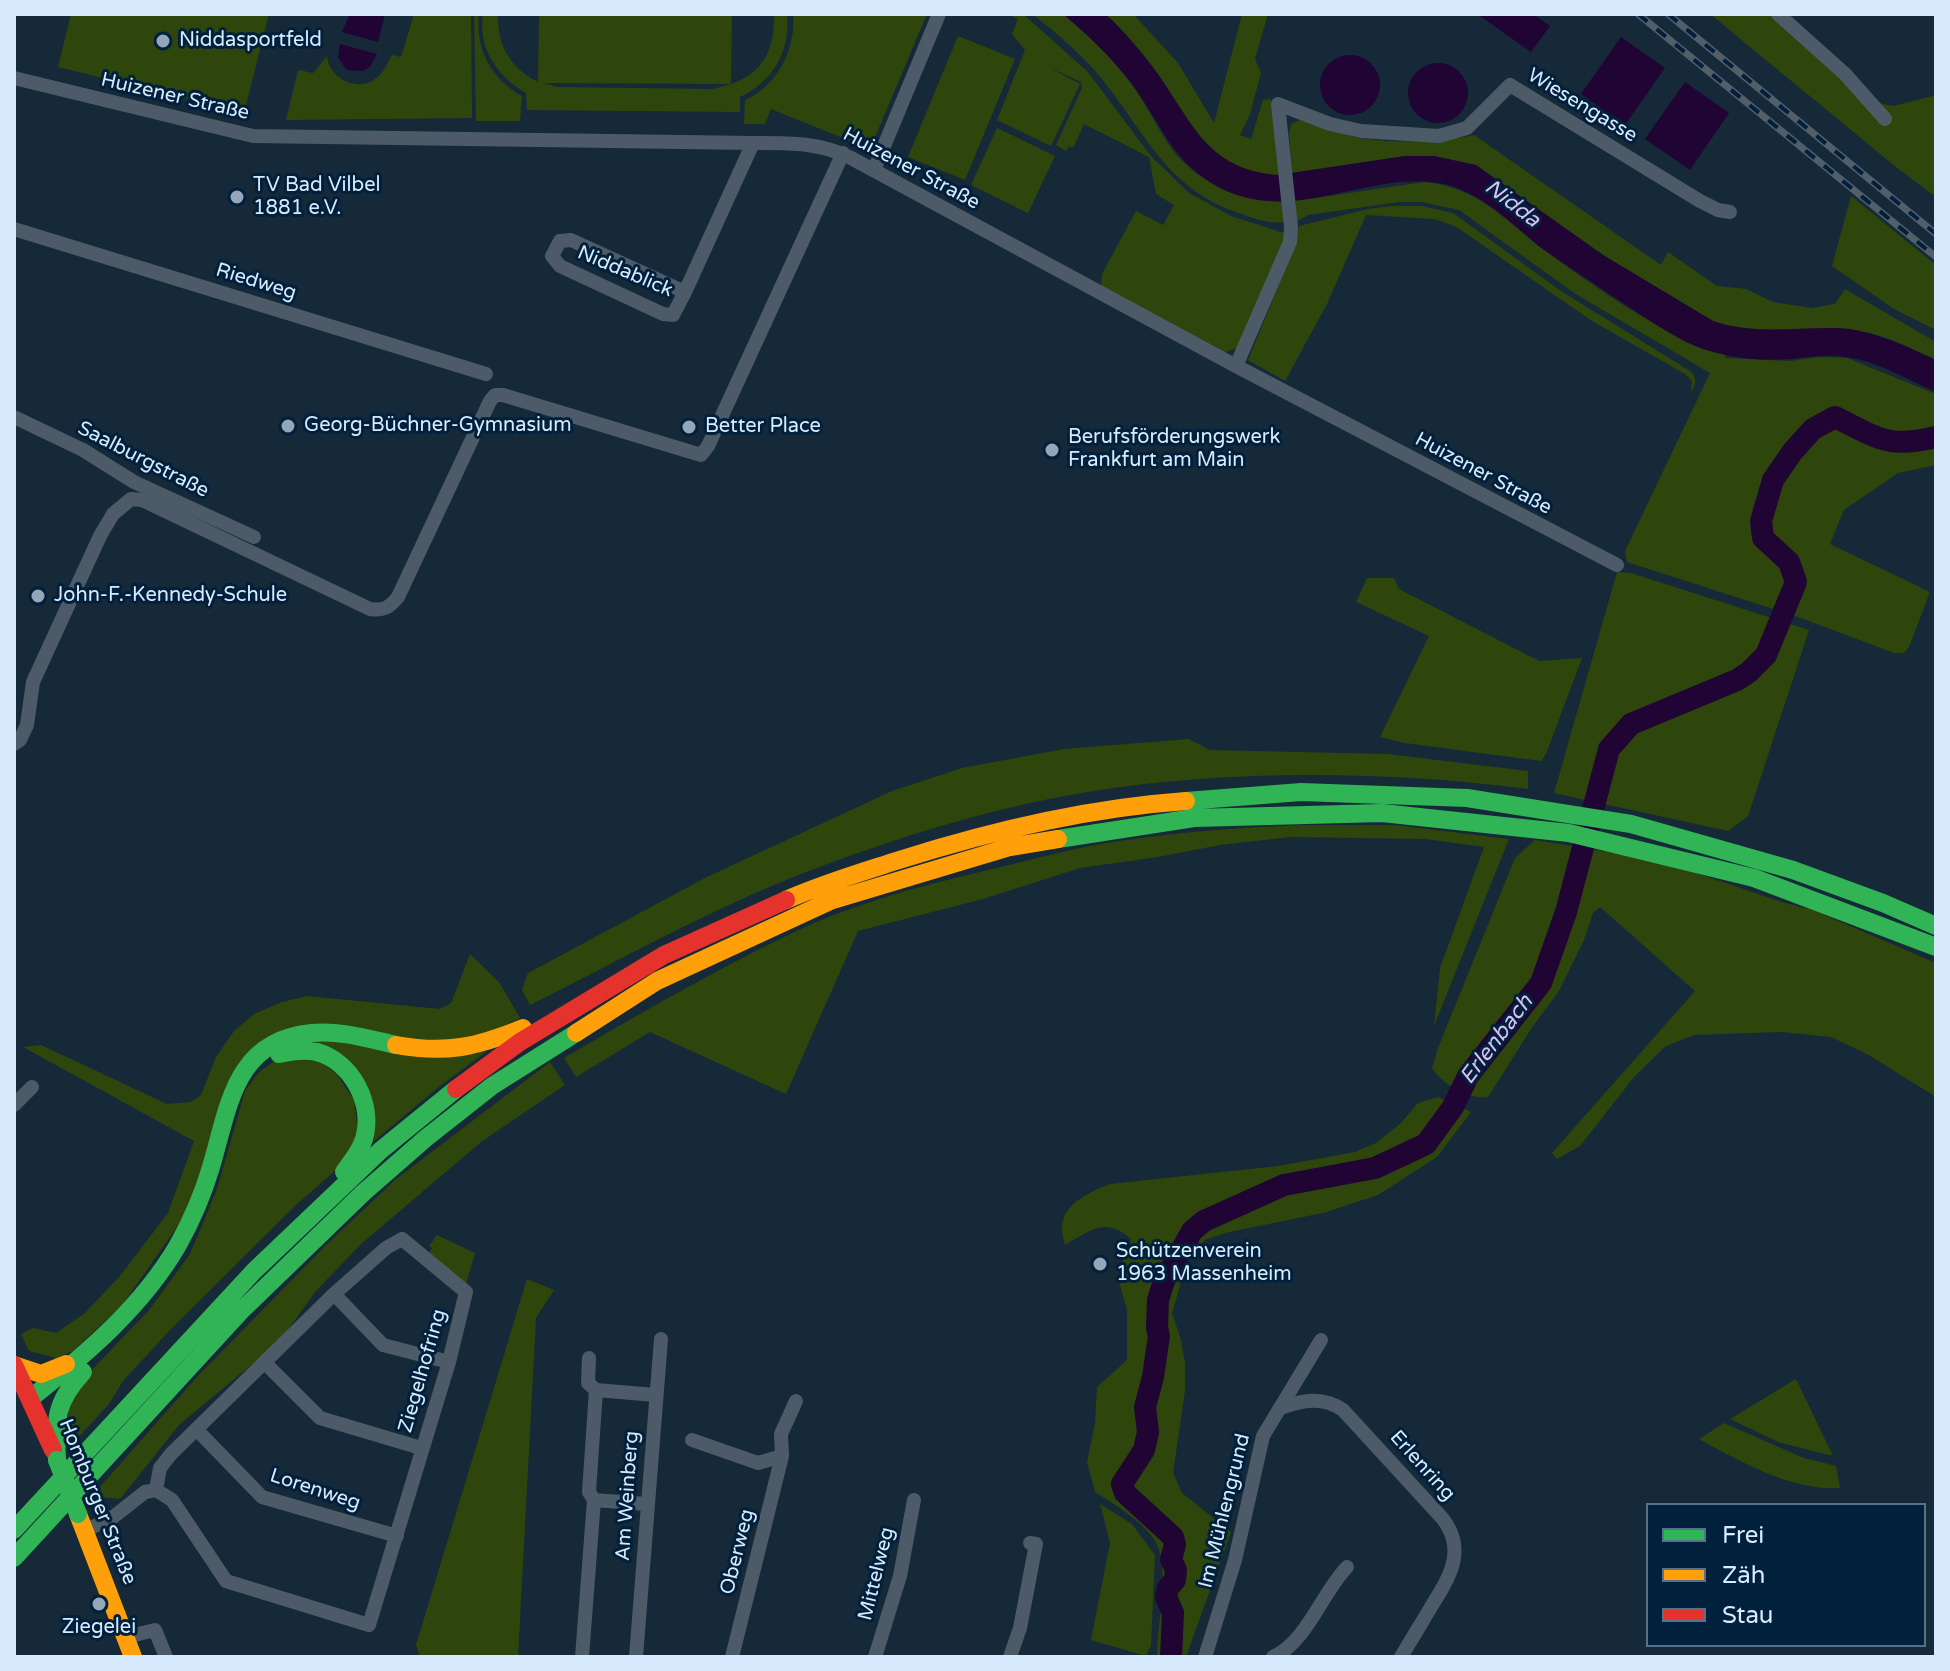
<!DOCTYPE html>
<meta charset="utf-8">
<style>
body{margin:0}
#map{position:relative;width:1950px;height:1671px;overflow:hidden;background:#162938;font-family:"Varela Round",sans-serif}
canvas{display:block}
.frame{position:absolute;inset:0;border:16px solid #d8ebfe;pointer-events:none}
.legend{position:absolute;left:1646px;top:1503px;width:280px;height:144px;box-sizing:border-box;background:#00203c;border:2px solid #56718a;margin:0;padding:10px 14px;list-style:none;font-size:24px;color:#d8ebfe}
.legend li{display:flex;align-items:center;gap:16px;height:40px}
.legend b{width:40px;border:2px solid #56718a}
</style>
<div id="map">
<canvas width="1950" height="1671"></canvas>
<div class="frame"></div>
<ul class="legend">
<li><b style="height:10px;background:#30b455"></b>Frei</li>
<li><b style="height:10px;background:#ff9f0a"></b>Zäh</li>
<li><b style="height:10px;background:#e5322d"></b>Stau</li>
</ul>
</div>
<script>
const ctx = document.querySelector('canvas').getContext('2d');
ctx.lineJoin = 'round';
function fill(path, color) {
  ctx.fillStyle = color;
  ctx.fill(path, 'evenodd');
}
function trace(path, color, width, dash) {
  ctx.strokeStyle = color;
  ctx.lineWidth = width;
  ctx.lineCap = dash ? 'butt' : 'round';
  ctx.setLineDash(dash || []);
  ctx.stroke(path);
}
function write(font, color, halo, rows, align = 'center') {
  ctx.font = font + ' "Varela Round",sans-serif';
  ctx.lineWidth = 6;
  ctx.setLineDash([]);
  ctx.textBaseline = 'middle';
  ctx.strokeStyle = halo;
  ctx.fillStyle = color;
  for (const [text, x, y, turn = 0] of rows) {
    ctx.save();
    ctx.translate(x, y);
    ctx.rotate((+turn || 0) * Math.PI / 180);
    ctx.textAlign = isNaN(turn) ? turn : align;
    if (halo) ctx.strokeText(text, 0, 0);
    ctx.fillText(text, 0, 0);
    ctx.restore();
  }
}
fill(new Path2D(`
 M71,14h198l-25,99 -186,-46z
 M414,14h57l1,104 -186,2 12,-50 15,3 14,-17c2,20 25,35 45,25 10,-5 15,-16 20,-26l9,2z
 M474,14h5c-4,35 12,65 43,82l-2,25h-44z
 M483,14h15c-1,31 12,54 40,68l1,-68h193l-1,70 -188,-1 14,4 155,2c44,-8 63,-30 62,-75h13c4,36 -14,68 -47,83v15l-213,-2 -1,-17c-29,-17 -48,-44 -43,-79z
 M793,14h134l-57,135 -99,-40 -6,15h-21l1,-24c33,-15 51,-51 48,-86z
 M1007,14h16l65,58 62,83 39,38 42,23 56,18 -49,114 -13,4 -124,-66 1,-12 34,-63 27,14 11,-20 -18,-11 -7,-37 -65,-33 -11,24 -4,-2 -3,5 -10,-6 26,-57 -1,-6 -33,-15 32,17 -29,62 -54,-26 28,-70 -13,-16 6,-15z
 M1032,14h31c23,20 47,41 65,65 15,20 26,42 39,63 25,39 71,58 116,60l3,20c-18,2 -31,-3 -48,-9 -77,-28 -94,-85 -142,-141 -19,-22 -41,-40 -64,-58z
 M1105,14l29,1 44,48 36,60 28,-109h26l-13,45 6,14 -11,41 -10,21 11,4 12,-39 8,-1 9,76c-68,1 -86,-49 -118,-95 -17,-24 -35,-47 -57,-66z
 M1710,14h59l96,87 29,5 42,-11v102l-40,-30z
 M958,36l57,23 -50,121 -57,-23z
 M1300,120c20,3 35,13 54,17 35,7 86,5 120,-2l187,130 7,-13 49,34 29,3 27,13 39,6 23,-4 10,-15 91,53v18c-24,-11 -49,-25 -75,-28 -49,-7 -101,6 -148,-11l-110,-66 -127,-90 -42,-9h-29l-113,18 -3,-40 2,-10z
 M997,128l58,28 -27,57 -57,-28z
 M1424,182c54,5 79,37 121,68 43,33 129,93 181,104l-1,4 65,3 30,-4 27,1 89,36v71l-38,8 -54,37 -14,34 100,48 -21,55 -5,6h-10l-96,-36 -171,-55 -2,-11 85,-178 -136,-80 -115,-83 -38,-8h-22l-91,13 -11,6 -2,-20z
 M1851,196l85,69v65l-42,-21 -62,-43z
 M1391,206h31l31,7 108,78 129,80c8,8 6,13 1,22l1,-12 -7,-7 -93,-53 -137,-95 -21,-7 -68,-4 -39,89 -42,77 -37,-21 44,-106 7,-28 69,-17z
 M1617,572l14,1 178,57 -61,186 -20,15 -174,-38z
 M1367,578h27l5,11 140,72 43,-3 -36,96 -5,7 -136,-18 -25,-6 49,-101 -73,-34z
 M1189,739l21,11 178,4 140,17v18c-142,-18 -299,-20 -440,3 -93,15 -186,44 -274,77 -98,37 -190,89 -284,136l-8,-15 6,-17 179,-96 185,-86 70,-23 102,-19z
 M1301,825h94l114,14 -75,187 6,-58 44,-121 -58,-8 -136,-2 -70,8 -62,12 -78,11 -97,31 -125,32 -72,163 -136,-62 -74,45 -12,-19c72,-42 144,-84 218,-120 64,-32 133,-51 202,-67 35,-8 70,-18 106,-25 70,-13 141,-18 211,-21z
 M1535,840l104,17 60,17 86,29 28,7 123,53v134l-69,-43 -36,-17 -49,-5 -88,3 -28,11 -32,31 -54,69 -23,13 -5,-6 143,-162 -95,-84 -7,6 -9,27 -25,51 -26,35 -45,71c-19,3 -46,-13 -56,-29l6,-20 77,-190z
 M470,954l29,28 21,36 -26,13 -44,10 -180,-6 -86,182 -61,87 -50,47 -17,7 -27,-7 -8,-17 12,-6 23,5 29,-20 34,-36 49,-64 26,-72 -171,-94 18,-2 126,59 24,-2 10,-7 15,-38 18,-26 20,-17 28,-12 25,-6 133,13 11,-6z
 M313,1038l173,14 -46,34 -66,55 -1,-12z
 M310,1054l43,32 5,50 -22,34 -39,34 -126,125 -48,52 -14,23 -34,37 -8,-15 4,-34 78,-82 41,-56 27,-65 28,-98 14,-19 14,-10z
 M550,1062l15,23 -84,57 -121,103 -45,47 -35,49 -101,84 -59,74 -28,-3 103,-117 131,-134 70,-66z
 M1438,1097l33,15 -34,45 -59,38 -55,18 -94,19 -24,8 -17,19 -16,54 9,27 4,23v28l-12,82 9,20 49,39 -45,125h-29c0,-32 11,-76 2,-107 -6,-23 -45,-46 -64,-58l-8,-30 8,-39 2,-36 30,-27v-50l-7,-25 3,-26 8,-20c-26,-23 -41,-8 -66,6 -1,-5 -4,-14 -3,-20 3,-23 29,-33 48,-41l168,-18 77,-14 21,-9 24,-19 18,-21z
 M437,1235l38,18 -9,31 -38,-30 4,-6 -3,-2z
 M527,1279l27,11 -18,28 -18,339h-98l-4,-12z
 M1796,1379l37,77 -55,-14 -48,-23z
 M1724,1423l80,35 32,8 4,22c-48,3 -99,-26 -141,-49z
 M1100,1504l32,20 23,31 -4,90 -5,11 -55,-16 19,-97z`), '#2e460b');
fill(new Path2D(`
 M342,14h43l-7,28 -36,-10 7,-16z
 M1063,14h42l8,7c18,19 36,39 51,62 32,48 48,86 113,92l128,-19h29l42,9 127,90 110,66c40,14 82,6 123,7 35,1 69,18 100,32v32c-28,-12 -59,-31 -90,-35 -18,-3 -36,0 -54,2 -34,3 -75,-2 -106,-17 -27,-14 -52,-32 -77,-48 -21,-15 -44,-29 -65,-44 -31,-24 -60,-57 -100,-66 -76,-16 -154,46 -231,0 -45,-27 -55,-68 -86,-106 -19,-24 -41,-45 -64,-64z
 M1477,14h56l17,12 -19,26z
 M1621,37l44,31 -40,57 -44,-31z
 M340,44l37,10 -7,13 -7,4 -16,-1 -9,-12z
 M1320 85a30 30 0 1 1 60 0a30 30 0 1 1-60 0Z
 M1408 93a30 30 0 1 1 60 0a30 30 0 1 1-60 0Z
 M1685,82l44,31 -39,57 -45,-31z`), '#1f0434');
trace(new Path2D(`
 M1171,1657l2,-44 -7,-16 2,-9 7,-8 1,-10 -5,-11 4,-14 -2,-8 -48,-44 -3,-9 22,-34 4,-18 -3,-25 8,-30 6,-41 -2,-8 1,-28 6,-19 28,-50 12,-10 80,-36 91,-17 51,-24 27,-37 15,-31 73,-93 25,-71 43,-163 22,-25 106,-44 12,-8 17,-17 30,-73 -7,-20 -26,-24 -2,-17 12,-41 20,-29 20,-22 22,-12c43,21 52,32 101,20`), '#1f0434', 22);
trace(new Path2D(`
 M1778,14l67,60 40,45
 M14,78l239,58 500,7c35,0 66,-1 98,15l385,208 381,199
 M874,170l65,-156
 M14,229l472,145
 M685,292l-114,-52 -11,1 -8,15 8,10 103,48 10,1 12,-23 68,-149
 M1236,366l54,-124 1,-15 -13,-123 52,20 31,7 78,5 28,-8 43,-43 190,116 18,9 12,2
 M14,417l69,33 51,32 120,55
 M14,744l6,-4 7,-15 6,-43 67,-146 13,-22 18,-15 11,1 228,109c14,2 20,-2 28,-12l92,-196 5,-6h8l198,60 7,-9 135,-293
 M14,1105l18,-18
 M402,1239l64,53 -17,70 -80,263 -143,-44 -54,-81 -16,-10 4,-22 11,-14 163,-160 52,-46z
 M334,1294l49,51 66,17
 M589,1358l-1,25 8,7
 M265,1363l55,55 101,30
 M1281,1408c22,-8 42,-12 62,2l100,109c24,32 6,59 -12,88 -10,17 -20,33 -30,50
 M197,1430l65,67 135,39
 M692,1440l66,23 24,-7
 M594,1500l53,4
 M84,1531l28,-13 33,-26 11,-2
 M126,1637l29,-7 11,27
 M582,1657l12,-157 -5,-8 7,-102 59,5
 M636,1657l25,-318
 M732,1657l50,-201 -1,-22 15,-33
 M875,1657l25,-81 14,-76
 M1010,1657l10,-29 16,-84 -6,-1
 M1205,1657l30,-97 28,-124 58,-96
 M1273,1657c33,-14 49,-64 74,-90`), '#4d5b68', 14);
trace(new Path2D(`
 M1186,801l115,-9 166,6 164,26 162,46 90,33 53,23
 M1058,839l136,-21 188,-5 187,20 185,45 182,69
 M279,1054c13,-3 25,-5 38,-2 35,10 57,52 47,87 -4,13 -13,23 -20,33
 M31,1398c55,-44 111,-91 147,-153 14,-25 25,-51 33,-78 18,-60 23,-127 101,-134 28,-3 57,6 84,12
 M57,1460c-2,-40 -2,-58 26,-88
 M14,1530l240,-259 127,-121 75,-61
 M14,1558l228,-248 121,-117 63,-55 66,-52 84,-53`), '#30b455', 18);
trace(new Path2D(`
 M786,900c36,-16 73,-27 110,-39 94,-30 191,-53 290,-60
 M576,1033l81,-52 173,-80 180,-54 48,-8
 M396,1045c50,9 81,2 127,-17
 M14,1365l27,9 25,-10
 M78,1514l55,143`), '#ff9f0a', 18);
trace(new Path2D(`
 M456,1089l64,-47 144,-87 122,-55
 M14,1365l39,85`), '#e5322d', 18);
const rail = new Path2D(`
 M1638,14l298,243
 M1668,14l268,220`);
trace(rail, '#515f6b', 7);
trace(rail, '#00203c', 4, [12]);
trace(new Path2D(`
 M57,1460l21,54`), '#30b455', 18);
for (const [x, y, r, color] of [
 [163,41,8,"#94a7b9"],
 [237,197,8,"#94a7b9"],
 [288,426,8,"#94a7b9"],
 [689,427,8,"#94a7b9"],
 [1052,450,8,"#94a7b9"],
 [38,596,8,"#94a7b9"],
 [1100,1264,8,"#94a7b9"],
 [99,1604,8,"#94a7b9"]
]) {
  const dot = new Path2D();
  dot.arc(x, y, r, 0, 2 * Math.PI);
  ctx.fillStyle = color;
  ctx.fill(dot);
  trace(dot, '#00203c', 3);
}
write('20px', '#d8ebfe', '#00203c', [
 ["Niddasportfeld",179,41],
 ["TV Bad Vilbel",253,186],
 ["1881 e.V.",253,209],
 ["Georg-Büchner-Gymnasium",304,426],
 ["Better Place",705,427],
 ["Berufsförderungswerk",1068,438],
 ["Frankfurt am Main",1068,461],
 ["John-F.-Kennedy-Schule",54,596],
 ["Schützenverein",1116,1252],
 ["1963 Massenheim",1116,1275],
 ["Ziegelei",99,1628,"center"]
], 'left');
write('20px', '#d8ebfe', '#00203c', [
 ["Huizener Straße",175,97,13],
 ["Wiesengasse",1582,106,31],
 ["Huizener Straße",911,169,28],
 ["Niddablick",625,272,23],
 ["Riedweg",256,282,17],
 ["Saalburgstraße",143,460,27],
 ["Huizener Straße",1483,474,28],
 ["Ziegelhofring",423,1371,-74],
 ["Erlenring",1422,1466,48],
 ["Lorenweg",315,1490,18],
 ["Am Weinberg",628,1496,-86],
 ["Homburger Straße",97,1502,68],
 ["Im Mühlengrund",1225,1511,-76],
 ["Oberweg",738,1552,-76],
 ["Mittelweg",877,1574,-76]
]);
write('italic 22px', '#dbbef4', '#00203c', [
 ["Nidda",1512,204,38],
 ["Erlenbach",1497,1040,-53]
]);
</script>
